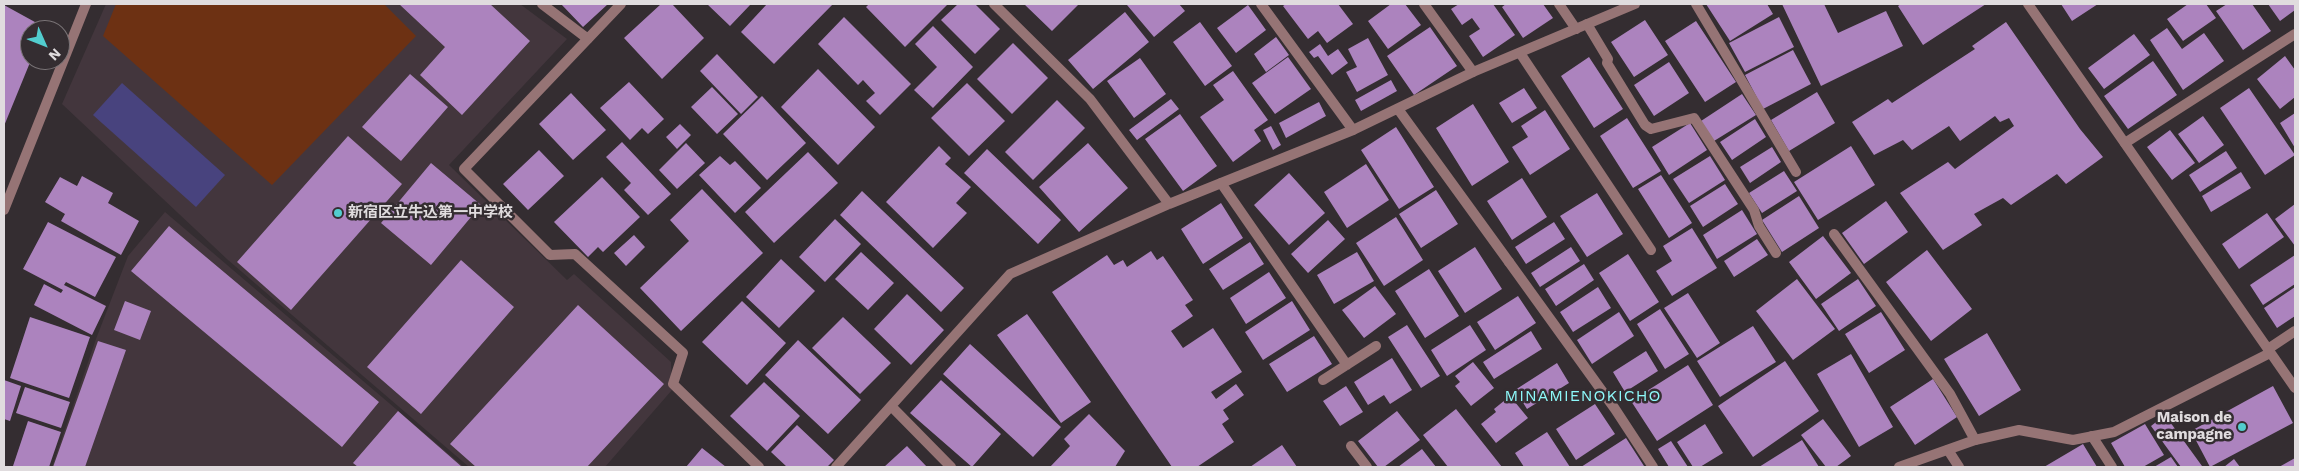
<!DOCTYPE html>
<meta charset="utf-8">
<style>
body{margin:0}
#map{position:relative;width:2299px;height:471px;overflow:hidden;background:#342d31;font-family:"Work Sans",sans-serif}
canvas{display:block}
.frame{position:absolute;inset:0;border:5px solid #e0dcde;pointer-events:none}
.north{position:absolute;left:20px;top:20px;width:50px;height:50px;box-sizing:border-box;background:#342d31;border:1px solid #797376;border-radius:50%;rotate:134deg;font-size:14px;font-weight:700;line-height:20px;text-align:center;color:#e0dcde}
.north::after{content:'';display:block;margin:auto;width:18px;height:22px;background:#52cdce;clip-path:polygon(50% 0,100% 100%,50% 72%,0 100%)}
</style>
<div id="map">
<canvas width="2299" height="471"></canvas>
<div class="frame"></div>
<div class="north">N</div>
</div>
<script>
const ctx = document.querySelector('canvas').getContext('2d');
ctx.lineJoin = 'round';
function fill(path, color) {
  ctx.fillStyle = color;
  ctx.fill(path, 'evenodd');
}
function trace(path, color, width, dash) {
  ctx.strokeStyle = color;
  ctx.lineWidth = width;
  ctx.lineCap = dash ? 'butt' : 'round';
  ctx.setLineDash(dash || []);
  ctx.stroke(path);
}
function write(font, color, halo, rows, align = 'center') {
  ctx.font = font + ' "Work Sans","Noto Sans JP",sans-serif';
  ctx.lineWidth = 5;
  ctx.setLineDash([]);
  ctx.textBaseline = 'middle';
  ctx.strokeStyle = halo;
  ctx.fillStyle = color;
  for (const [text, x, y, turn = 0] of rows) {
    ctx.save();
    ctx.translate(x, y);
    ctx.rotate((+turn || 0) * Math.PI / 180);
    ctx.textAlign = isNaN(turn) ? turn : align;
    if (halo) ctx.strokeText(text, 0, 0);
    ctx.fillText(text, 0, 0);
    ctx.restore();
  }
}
fill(new Path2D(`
 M106,4h414l47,35 -118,126 118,115 7,-6 97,88 1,28 -67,77h-136l-241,-207 -166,-156z
 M165,212l299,255h-412l44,-128 32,-83z`), '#43363d');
fill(new Path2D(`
 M116,4h268l32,32 -144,149 -169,-149z`), '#6d3113');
fill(new Path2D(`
 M122,83l103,92 -29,32 -103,-92z`), '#48437e');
fill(new Path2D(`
 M399,4h91l40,37 -68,74 -42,-40 25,-28z
 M561,4h47l-25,23z
 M661,4h11l32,34 -42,41 -38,-41z
 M707,4h44l-21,22z
 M767,4h66l-59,60 -33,-32z
 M869,4h79l-43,43 -39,-40z
 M958,4h17l25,25 -25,25 -34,-34z
 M1024,4h55l-27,27z
 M1129,4h50l6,7 -31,26 -27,-32z
 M1286,4h52l15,20 -26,19 -9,-12 -10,8 -25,-33z
 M1391,4h14l16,21 -33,24 -20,-28z
 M1459,4h34l22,31 -32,22 -14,-21 11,-7 -8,-11 -10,7 -11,-16z
 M1506,4h37l10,14 -30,20 -21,-31z
 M1706,4h61l6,10 -43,27z
 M1782,4h42l14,29 48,-22 17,35 -82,40z
 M1901,4h85l-63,41 -25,-39z
 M2061,4h37l-26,17z
 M2188,4h18l10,14 -33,23 -16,-22z
 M2227,4h25l19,27 -28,19 -27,-39z
 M2268,4h27v6l-15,11z
 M4,5l40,22 -1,3h-13l1,30 -27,66z
 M1248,5l18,25 -30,23 -19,-25z
 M1125,12l24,30 -56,47 -25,-29z
 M844,17l67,67 -31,31 -14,-14 9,-8 -12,-13 -5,5 -40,-41z
 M1779,17l15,30 -49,25 -16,-29z
 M1645,20l23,35 -34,22 -23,-35z
 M1696,21l40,61 -31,20 -40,-61z
 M1200,22l32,44 -27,20 -32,-44z
 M2006,22l74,107 23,28 -37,27 -9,-10 -46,31 -8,-7 -29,16 8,11 -39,25 -43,-57 48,-31 7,7 59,-43 -5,-8 -9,4 -5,-6 -35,25 -11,-15 -37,24 -9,-10 -29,15 -22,-33 36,-23 4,4 83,-54 -3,-3z
 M933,26l40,41 -40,41 -19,-18 23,-23 -22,-23z
 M1430,27l27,39 -43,29 -27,-39z
 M2167,28l15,21 22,-16 20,28 -41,29 -33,-50z
 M2134,34l16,21 -46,34 -16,-21z
 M1276,37l13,18 -23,17 -12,-18z
 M1368,38l20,37 -31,17 -11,-20 11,-5 -9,-18z
 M1013,43l35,35 -36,36 -35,-35z
 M1320,44l8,12 10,-7 10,14 -16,12 -14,-19 -4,2 -5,-6z
 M1793,50l18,34 -48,25 -18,-34z
 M717,54l41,43 -17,17 -41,-43z
 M2285,56l10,14v27l-15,12 -23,-30z
 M1288,57l23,32 -36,25 -23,-31z
 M1589,57l34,52 -29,19 -33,-52z
 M1140,58l26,36 -32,24 -27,-37z
 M2153,61l24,34 -49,34 -24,-33z
 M1669,62l20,31 -35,23 -20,-31z
 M818,69l57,58 -37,38 -57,-58z
 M1233,71l35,49 -14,10 7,11 -28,21 -33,-45 24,-17 -11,-15z
 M410,74l38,33 -47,54 -39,-34z
 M1391,80l6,11 -36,20 -6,-11z
 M629,82l35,37 -16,15 -6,-6 -12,12 -30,-32z
 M967,83l38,38 -36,35 -38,-38z
 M712,87l26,27 -21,20 -26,-27z
 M1524,88l13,20 -25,15 -13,-20z
 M2249,88l46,67 -30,20 -45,-67z
 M1817,92l18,31 -46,28 -18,-31z
 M571,93l35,37 -33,30 -34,-36z
 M1742,94l14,21 -42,26 -13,-20z
 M762,96l44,47 -39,37 -44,-46z
 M1171,99l8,10 -42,31 -8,-10z
 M1057,100l28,28 -52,52 -28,-28z
 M1319,102l7,14 -40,22 -7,-15z
 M1473,104l36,58 -37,24 -36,-58z
 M1545,110l25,39 -40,26 -18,-28 16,-10 -7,-11z
 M2295,113v35l-15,-25z
 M1180,114l37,52 -34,25 -38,-52z
 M2203,116l21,29 -25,18 -21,-29z
 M1627,118l34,53 -28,17 -33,-52z
 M1755,119l11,18 -34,23 -12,-18z
 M1690,123l17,27 -38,25 -17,-28z
 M680,124l11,11 -14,14 -11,-12z
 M1271,126l10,19 -8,5 -10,-20z
 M1396,127l38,60 -35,22 -38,-59z
 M2170,130l25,33 -23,17 -25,-33z
 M348,136l54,48 -111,126 -54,-48z
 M622,142l49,52 -23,21 -24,-25 7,-7 -25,-26z
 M686,143l19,20 -28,26 -18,-19z
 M1088,143l40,45 -49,44 -40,-45z
 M939,146l12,12 -6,6 26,23 -15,16 11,10 -34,35 -47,-46z
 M1851,146l24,39 -57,35 -24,-38z
 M1772,147l9,15 -31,21 -10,-16z
 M987,149l74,71 -23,24 -74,-71z
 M539,150l25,26 -36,34 -25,-26z
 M2226,151l11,17 -37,24 -11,-17z
 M808,152l30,31 -64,60 -29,-31z
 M720,156l10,9 5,-4 26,27 -26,25 -36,-38z
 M1710,156l15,24 -36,23 -16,-24z
 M431,163l50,42 -50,60 -50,-42z
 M1366,164l23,36 -42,28 -23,-36z
 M1784,171l13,20 -35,22 -13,-20z
 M2241,172l10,16 -40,24 -9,-16z
 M1289,173l36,40 -36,32 -35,-40z
 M1661,175l31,48 -23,15 -31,-49z
 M82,176l31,17 -5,10 31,18 -18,34 -60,-34 4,-7 -20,-12 15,-25 17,9z
 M602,177l38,40 -37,35 -5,-5 -10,10 -34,-35z
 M1522,178l25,39 -35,23 -25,-39z
 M1725,184l13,20 -35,23 -13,-21z
 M702,189l61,64 -82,78 -41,-43 49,-47 -19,-21z
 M1436,190l22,34 -37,24 -22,-34z
 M862,191l102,97 -23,24 -101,-97z
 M1597,193l26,41 -36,23 -27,-41z
 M1799,196l20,32 -37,24 -20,-32z
 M1886,201l22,31 -44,32 -22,-31z
 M1221,203l22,35 -40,26 -22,-35z
 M2295,204v42l-20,-27z
 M1742,210l15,24 -40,25 -14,-24z
 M2267,213l17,24 -45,32 -17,-25z
 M1396,217l27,43 -39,26 -28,-43z
 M835,219l26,25 -36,38 -26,-25z
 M1328,220l17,19 -37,34 -17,-19z
 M48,222l68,35 -21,40 -29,-15 -2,3 42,21 -14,29 -58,-30 10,-21 17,9 2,-3 -40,-21z
 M1554,222l11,17 -39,25 -11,-17z
 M169,226l210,176 -37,45 -211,-176z
 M1692,228l25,40 -45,28 -16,-25 16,-10 -9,-15z
 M634,235l11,12 -19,19 -12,-13z
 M1823,236l28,37 -35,26 -27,-37z
 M1757,239l11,16 -34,22 -10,-16z
 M1250,242l14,22 -41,26 -14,-21z
 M1475,247l27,42 -37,24 -27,-42z
 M1571,247l9,14 -40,26 -9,-14z
 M1927,250l45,59 -41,32 -45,-59z
 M1151,251l6,9 6,-4 30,44 -8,5 8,11 -22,15 12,17 30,-20 29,44 -31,20 5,7 20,-15 8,11 -21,15 6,9 -7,5 12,18 -37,25h-25l-120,-175 55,-37 7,10 9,-5 4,7z
 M861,252l33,31 -26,27 -33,-31z
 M1357,252l17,29 -40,23 -17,-29z
 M1628,254l31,48 -29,19 -31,-48z
 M2295,255v29l-32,21 -13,-20z
 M781,259l34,32 -36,37 -33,-31z
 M461,260l53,47 -93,107 -54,-47z
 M1584,264l10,16 -38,26 -11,-17z
 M1429,269l30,47 -34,22 -30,-47z
 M1269,272l17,26 -40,26 -16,-26z
 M1797,279l38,50 -42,31 -37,-49z
 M1858,279l18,27 -37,25 -18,-27z
 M1375,286l21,28 -32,24 -22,-28z
 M1598,287l13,21 -38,24 -13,-20z
 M2295,287v29l-18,12 -13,-20z
 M1688,293l32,50 -23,15 -33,-50z
 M907,294l37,36 -33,35 -37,-36z
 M1518,296l18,27 -41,27 -18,-28z
 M125,301l26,10 -11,29 -26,-10z
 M742,301l44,42 -39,42 -45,-43z
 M1292,301l18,29 -47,30 -18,-28z
 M578,305l86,79 -77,83h-111l-26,-23z
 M1660,309l29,45 -24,15 -28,-45z
 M1619,312l15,24 -42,28 -15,-24z
 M1881,312l24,38 -36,23 -24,-39z
 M1027,314l64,88 -30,21 -64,-88z
 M30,317l60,20 -21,61 -59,-20z
 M843,317l48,46 -31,31 -48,-46z
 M1407,325l33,51 -19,12 -33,-51z
 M1470,325l16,25 -39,26 -16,-26z
 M1753,326l23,36 -56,35 -23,-36z
 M1531,331l11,18 -48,30 -11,-17z
 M1987,333l34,57 -42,26 -35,-57z
 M1314,336l18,28 -45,28 -18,-28z
 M798,340l63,60 -33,34 -63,-59z
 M98,341l28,9 -41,117h-32z
 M970,344l91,83 -28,30 -90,-83z
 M1646,351l12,20 -33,21 -12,-20z
 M1851,354l42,73 -34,20 -42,-73z
 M1392,358l20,32 -22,14 -6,-9 -16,10 -14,-23z
 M1785,361l34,50 -66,46 -35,-51z
 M1473,362l21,26 -23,18 -16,-20 5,-4 -5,-6z
 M1557,363l12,20 -42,26 -12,-19z
 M1688,365l25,40 -56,36 -26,-40z
 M1933,379l24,38 -42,28 -25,-38z
 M4,380l17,6 -11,35 -6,-2z
 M941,380l60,54 -29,33 -62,-54z
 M764,382l36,34 -33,35 -37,-35z
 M1346,386l17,26 -23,14 -17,-25z
 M2273,386l20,37 -83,44 -19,-36z
 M25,387l45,15 -9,26 -45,-15z
 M1510,396l18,22 -32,25 -15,-19 15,-12 -2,-3z
 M1595,404l20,30 -39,26 -20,-31z
 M1456,409l46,58h-54l-25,-32z
 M398,411l64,56h-104l-5,-4z
 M1397,411l23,29 -36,27h-6l-20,-26z
 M1089,414l36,37 -10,16h-65l20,-21 -6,-7z
 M2165,415l37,51 -1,1h-20l-30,-41z
 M1823,419l28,37 -15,11h-10l-25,-32z
 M28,421l33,11 -12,35 -36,-1z
 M1705,424l18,29 -23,14h-7l-16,-25z
 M2145,424l19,31 -21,12h-18l-14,-24z
 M797,425l37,35 -7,7h-40l-16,-15z
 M1547,432l23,35h-46l-9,-14z
 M1626,438l18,28 -63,1z
 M1802,440l17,27h-60z
 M1671,441l17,26h-19l-11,-18z
 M2083,444l14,23h-53z
 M1282,445l15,22h-47z
 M907,446l20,21h-43z
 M702,448l24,19h-40z
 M1422,449l14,18h-38z
 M2171,457l7,10h-24z
 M2295,458v9h-16z
 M2234,459l6,8h-16z`), '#ac83be');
trace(new Path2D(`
 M1261,4l92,126
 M1424,4l49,68
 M1559,4l17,25
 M1696,4l100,168
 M1587,24l21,35 -1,4 38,62 6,4 43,-11 60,92 5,16 17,27
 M1520,53l131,197
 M2125,143l170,-109
 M1221,183l126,182
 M1834,234l116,160 25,46
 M1509,262l106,147 38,58
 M2268,349l27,-18
 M1323,380l53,-34
 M2092,436l20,31
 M1351,446l16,21
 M1948,450l11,17`), '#967475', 10);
trace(new Path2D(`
 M542,4l46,35
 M621,4l-157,165 86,86 25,-1 108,99 -10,31 86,83
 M994,4l96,95 79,105
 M2028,4l267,384
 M1398,109l111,153
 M4,210l82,-206
 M891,406l60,61
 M836,467l174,-193 159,-70 184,-74 120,-58 162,-68
 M1899,467l76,-27 44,-10 54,10 41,-8 156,-79`), '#967475', 10);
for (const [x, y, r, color] of [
 [338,213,5,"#52cdce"],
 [2242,427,5,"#52cdce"]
]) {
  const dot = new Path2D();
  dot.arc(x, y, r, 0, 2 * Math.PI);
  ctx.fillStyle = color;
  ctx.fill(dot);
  trace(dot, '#342d31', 2);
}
write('bold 15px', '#e0dcde', '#342d31', [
 ["新宿区立牛込第一中学校",348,213],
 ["Maison de",2232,418,"right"],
 ["campagne",2232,435,"right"]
], 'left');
ctx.letterSpacing = '1px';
write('16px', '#8ef9fa', '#342d31', [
 ["MINAMIENOKICHO",1583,396]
]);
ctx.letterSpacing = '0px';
</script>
